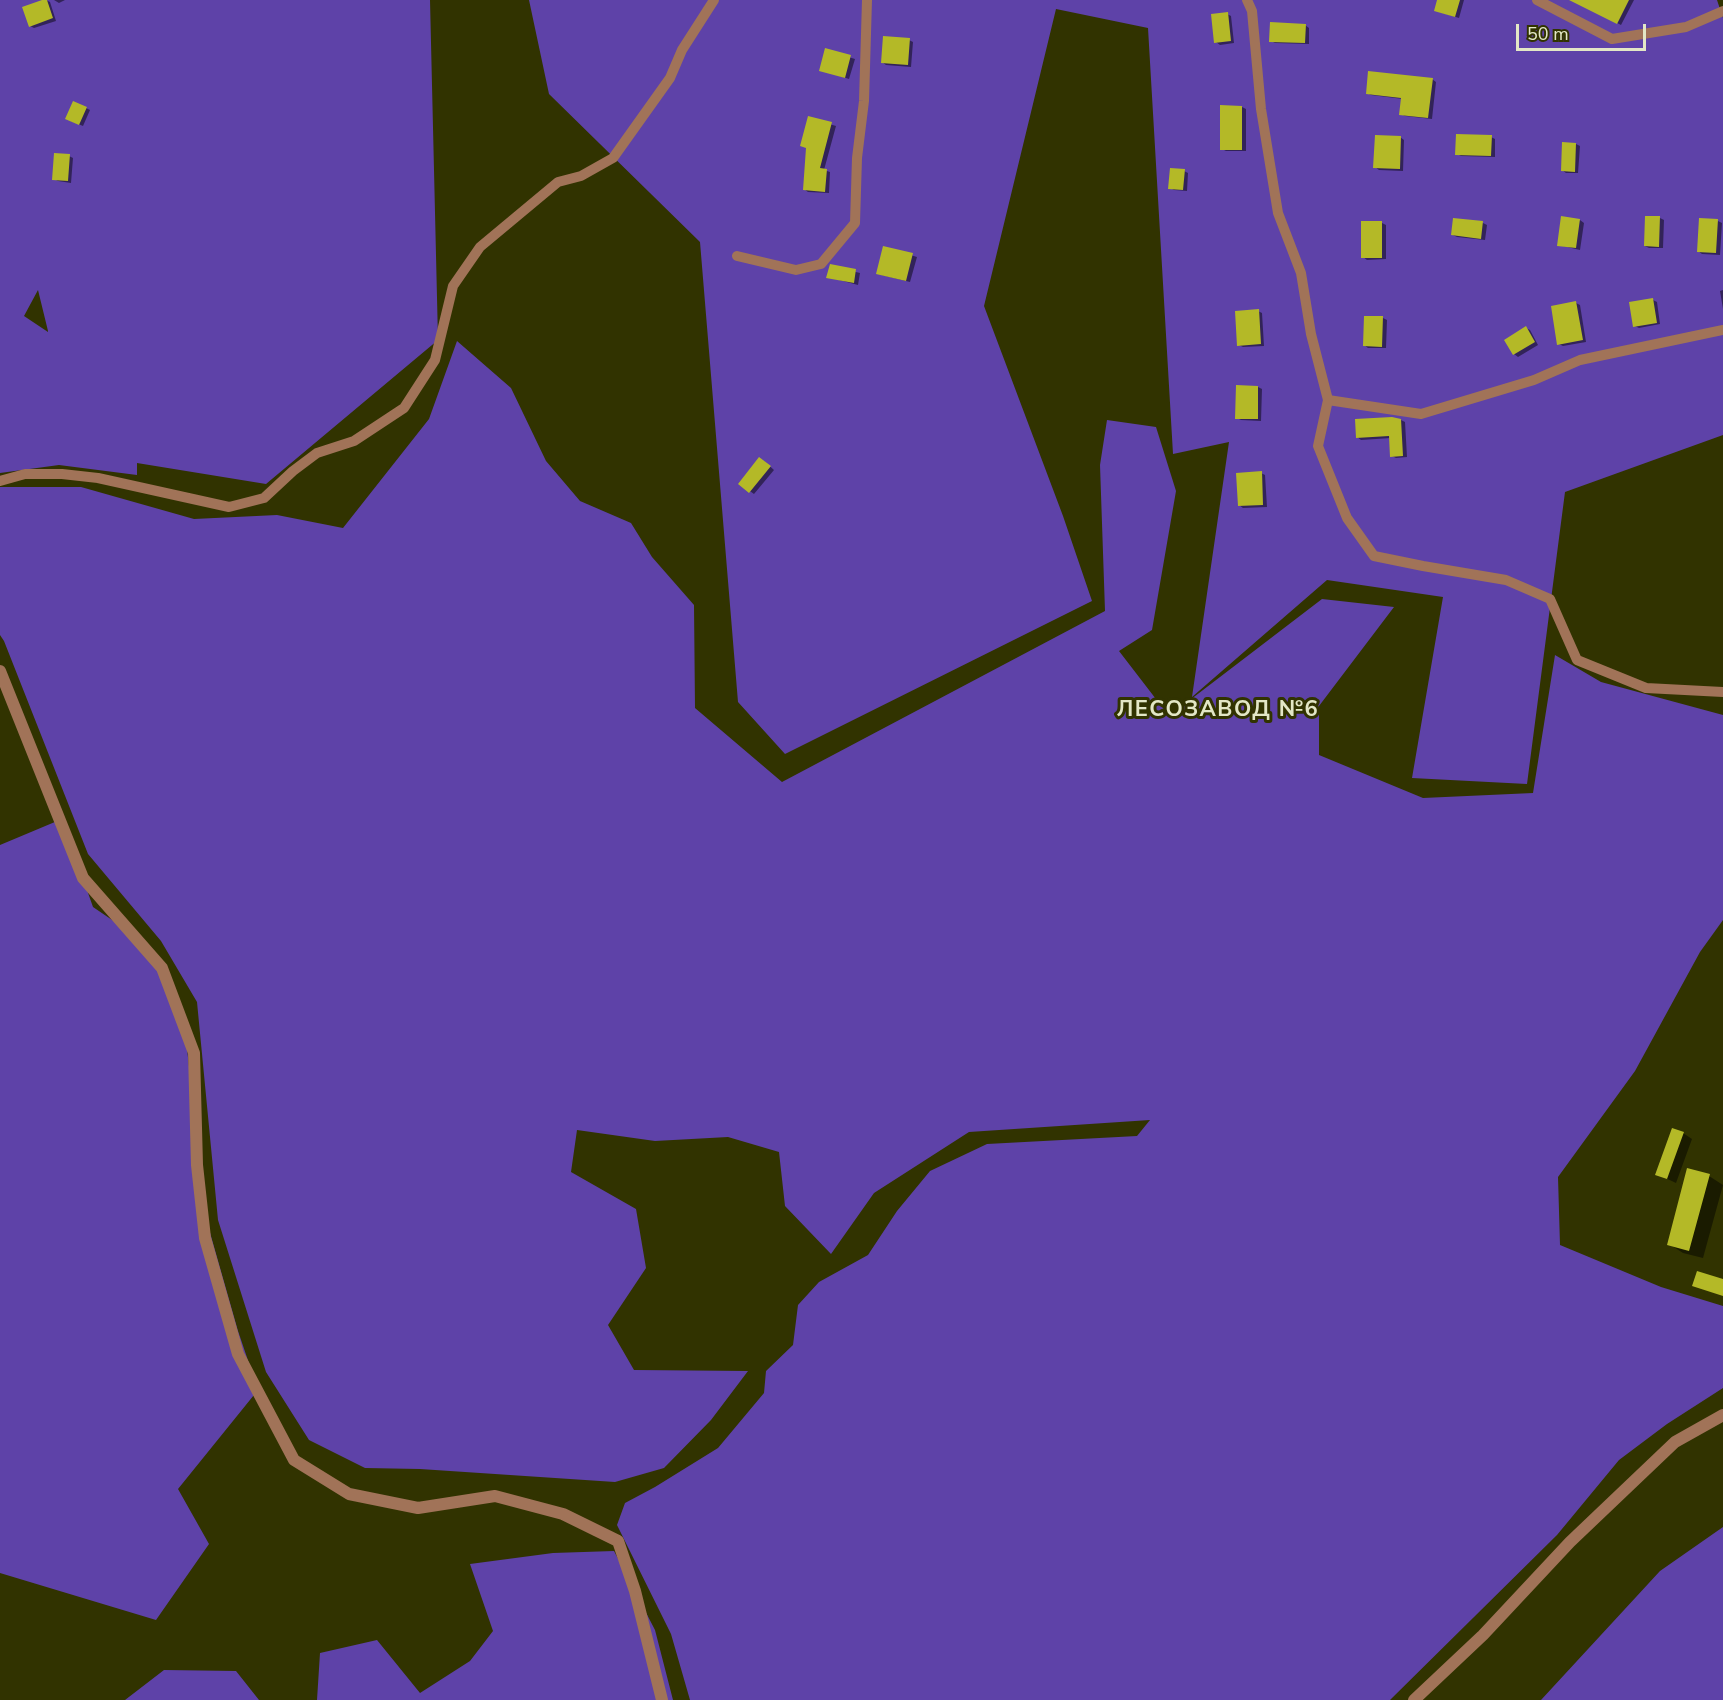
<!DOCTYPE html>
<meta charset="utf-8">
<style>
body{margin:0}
#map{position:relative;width:1723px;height:1700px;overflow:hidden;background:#313300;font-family:"Nunito Sans",sans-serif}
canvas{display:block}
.scale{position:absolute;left:1516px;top:24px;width:130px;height:27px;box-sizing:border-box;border:3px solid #e3e7c6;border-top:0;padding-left:8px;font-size:18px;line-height:21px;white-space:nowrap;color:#e3e7c6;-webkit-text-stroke:4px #313300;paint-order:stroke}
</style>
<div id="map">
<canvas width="1723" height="1700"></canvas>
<div class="scale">50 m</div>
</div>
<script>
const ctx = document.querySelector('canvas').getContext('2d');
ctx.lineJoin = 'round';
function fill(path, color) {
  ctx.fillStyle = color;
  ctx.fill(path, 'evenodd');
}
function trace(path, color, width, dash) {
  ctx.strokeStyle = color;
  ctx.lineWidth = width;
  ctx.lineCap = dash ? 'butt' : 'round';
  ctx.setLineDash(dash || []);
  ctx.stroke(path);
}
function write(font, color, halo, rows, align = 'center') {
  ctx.font = font + ' "Nunito Sans",sans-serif';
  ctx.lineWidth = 6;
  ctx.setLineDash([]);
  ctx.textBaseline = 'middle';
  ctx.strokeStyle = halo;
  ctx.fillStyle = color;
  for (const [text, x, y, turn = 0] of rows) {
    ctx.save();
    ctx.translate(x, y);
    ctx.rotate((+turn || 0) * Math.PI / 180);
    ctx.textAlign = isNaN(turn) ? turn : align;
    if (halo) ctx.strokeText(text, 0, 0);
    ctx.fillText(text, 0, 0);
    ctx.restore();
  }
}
fill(new Path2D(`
 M0,0h430l8,340 -172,144 -129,-21v12l-78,-10 -59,8zM38,290l10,41v1l-24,-16z
 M529,0h1188l6,18v417l-158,57 -38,292 -115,-6 31,-181 -116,-17 -135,117 37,-255 -56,12 -25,-426 -92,-19 -72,297 79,210 29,85 -307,153 -47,-52 -38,-460 -151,-148z
 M457,341l54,47 35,73 34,40 51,22 21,34 42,48 1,103 87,74 323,-171 -5,-146 7,-45 49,7 20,64 -24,139 -33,21 50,65 153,-117 72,8 -75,99v49l104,43 110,-5 22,-138 46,27 122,33v205l-23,32 -65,119 -77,106 2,68 101,42 62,19v82l-56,36 -48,36 -62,75 -167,165h-700l-19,-66 -54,-109 8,-22 30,-16 63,-39 46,-55 2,-22 27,-26 5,-40 21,-23 49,-27 29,-44 33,-40 57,-27 150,-8 13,-16 -181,12 -95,61 -43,61 -46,-48 -6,-54 -51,-15 -73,4 -78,-11 -6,42 65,37 10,59 -38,57 26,45 114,1 -37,49 -47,48 -49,14 -195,-13 -55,-1 -56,-28 -43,-68 -48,-152 -21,-218 -36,-61 -73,-87 -84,-213 -4,-6v-148h81l113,32 83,-4 66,13 86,-109z
 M62,819l31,88 53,36 40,96 19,176 33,116 20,59 -80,99 31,55 -53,76 -156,-47v-728z
 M1723,1527v173h-182l119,-129z
 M614,1551l41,79 18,70h-356l3,-47 57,-13 43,53 50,-32 23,-30 -23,-67 83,-11z
 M164,1670l72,1 23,29h-134z`), '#5e42a8');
fill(new Path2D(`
 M46,0l4,2 6,19 -22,7 -4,-2z
 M54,0h11l-6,3z
 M1439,0h25l-5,18 -19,-6z
 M1572,0h62l-13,25z
 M1227,14l4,2 3,27 -14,2 -4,-3z
 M1305,25l4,3v16l-34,-1 -4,-2z
 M909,40l4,2 -2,25 -25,-2 -4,-3z
 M826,50l29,9 -6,20 -28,-9z
 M1432,79l4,3 -4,37 -27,-3 -4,-2 2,-15 -32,-4 -4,-2z
 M1222,107h20l4,2v42h-20l-4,-2z
 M86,108l4,2 -7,16 -12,-5z
 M809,118l27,8 -12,44 6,2 -1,21 -21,-1 -4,-3z
 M1400,137l4,3 -1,31 -24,-1 -4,-3z
 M1491,137l4,2v18l-34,-1 -4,-2z
 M1576,144l4,2 -2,27h-12l-4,-3z
 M69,156l4,2 -2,25 -13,-2 -4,-2z
 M1184,171l4,2 -1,18 -13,-1 -4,-2z
 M1660,218l4,2 -1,28h-14l-4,-2z
 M1580,220l4,3 -4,27 -21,-5z
 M1718,221l4,2 -2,32 -18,-1 -4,-3z
 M1382,223l4,2v34l-19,1 -4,-3z
 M1483,223l4,2 -2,15 -28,-3 -4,-2z
 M884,247l33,10 -7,25 -28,-7z
 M831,266l29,7 -2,12 -30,-8z
 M1723,290v19l-3,-18z
 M1653,300l4,2 3,22 -21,4 -4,-2z
 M1576,303l4,2 6,37 -23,4 -4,-2z
 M1258,311l4,2 2,33 -21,1 -4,-2z
 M1365,317l18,1 4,2 -1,28h-18l-4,-3z
 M1526,328l4,2 8,15 -20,12 -4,-3z
 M1258,387l4,2 -1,32 -20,-1 -4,-2z
 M1401,420l4,2 2,35 -11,1 -4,-2 -1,-18 -30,2 -4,-3z
 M764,461l10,9 -20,24 -14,-10z
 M1261,473l4,2 2,32 -24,1 -4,-3z
 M1683,1133l9,6 -16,44 -19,-9z
 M1709,1176l14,9 -20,73 -20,-5 -14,-9z`), '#0007');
fill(new Path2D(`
 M42,0h5l6,18 -24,9 -7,-20z
 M1437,0h23l-5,17 -21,-6z
 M1569,0h60l-12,24z
 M1228,12l3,29 -17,2 -3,-29z
 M1270,22l36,2 -1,19 -36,-1z
 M883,36l27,2 -2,27 -27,-2z
 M825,48l26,7 -6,23 -26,-7z
 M1368,71l65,7 -5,40 -29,-3 2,-17 -35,-4z
 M73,101l14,6 -8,18 -14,-6z
 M1220,105l22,1v44h-22z
 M808,116l24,6 -12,46 7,1 -2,23 -22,-2 3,-42 -6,-2z
 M1456,134l36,1 -1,21 -36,-1z
 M1375,135l26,1 -1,33 -27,-1z
 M1562,142l14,1 -1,29 -14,-1z
 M54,153l16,1 -2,27 -16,-1z
 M1170,168l15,1 -2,21 -15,-1z
 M1561,216l19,3 -4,29 -19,-2z
 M1645,216h15l-1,31 -15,-1z
 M1453,218l30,3 -2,18 -30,-4z
 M1699,218l19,1 -2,34 -19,-1z
 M1361,221h21v37h-21z
 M883,246l30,7 -7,28 -30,-7z
 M830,264l26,5 -2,14 -28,-5z
 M1653,298l4,25 -24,4 -4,-25z
 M1576,301l7,39 -26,5 -6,-39z
 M1259,309l2,35 -24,2 -2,-35z
 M1364,316h19l-1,31 -19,-1z
 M1526,326l9,16 -22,13 -9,-15z
 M1236,385l22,1v33h-23z
 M1392,417l9,2 2,37 -13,1 -1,-21 -33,2 -1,-19z
 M759,457l12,9 -22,27 -11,-9z
 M1262,471l1,34 -25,1 -2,-33z
 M1672,1128l12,4 -17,47 -12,-4z
 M1687,1168l23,6 -21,77 -22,-6z
 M1697,1271l26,8v17l-31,-10z`), '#b4b927');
trace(new Path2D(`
 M1247,0l5,11 9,98 17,104 23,60 10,61 17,66 -10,46 29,72 27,38 49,10 83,14 44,19 27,61 69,28 77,4
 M1537,0l75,39 74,-12 37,-16
 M737,256l59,14 25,-6 34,-41 2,-65 7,-57 3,-101
 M1328,400l93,14 113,-34 46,-20 143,-30
 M0,481l25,-7h37l36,4 131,29 35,-9 29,-27 24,-18 37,-12 50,-33 31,-48 18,-74 27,-39 78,-65 23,-6 32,-18 57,-80 12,-28 32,-50`), '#a17358', 10);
trace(new Path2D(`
 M0,671l83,207 79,90 32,85 3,112 8,73 33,116 56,106 55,34 69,14 77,-12 68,18 55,27 17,50 27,109
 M1414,1700l69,-65 87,-93 105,-100 48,-27`), '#a17358', 12);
ctx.letterSpacing = '1.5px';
write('bold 22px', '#e3e7c6', '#313300', [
 ["ЛЕСОЗАВОД №6",1218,711]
]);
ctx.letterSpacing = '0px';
</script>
